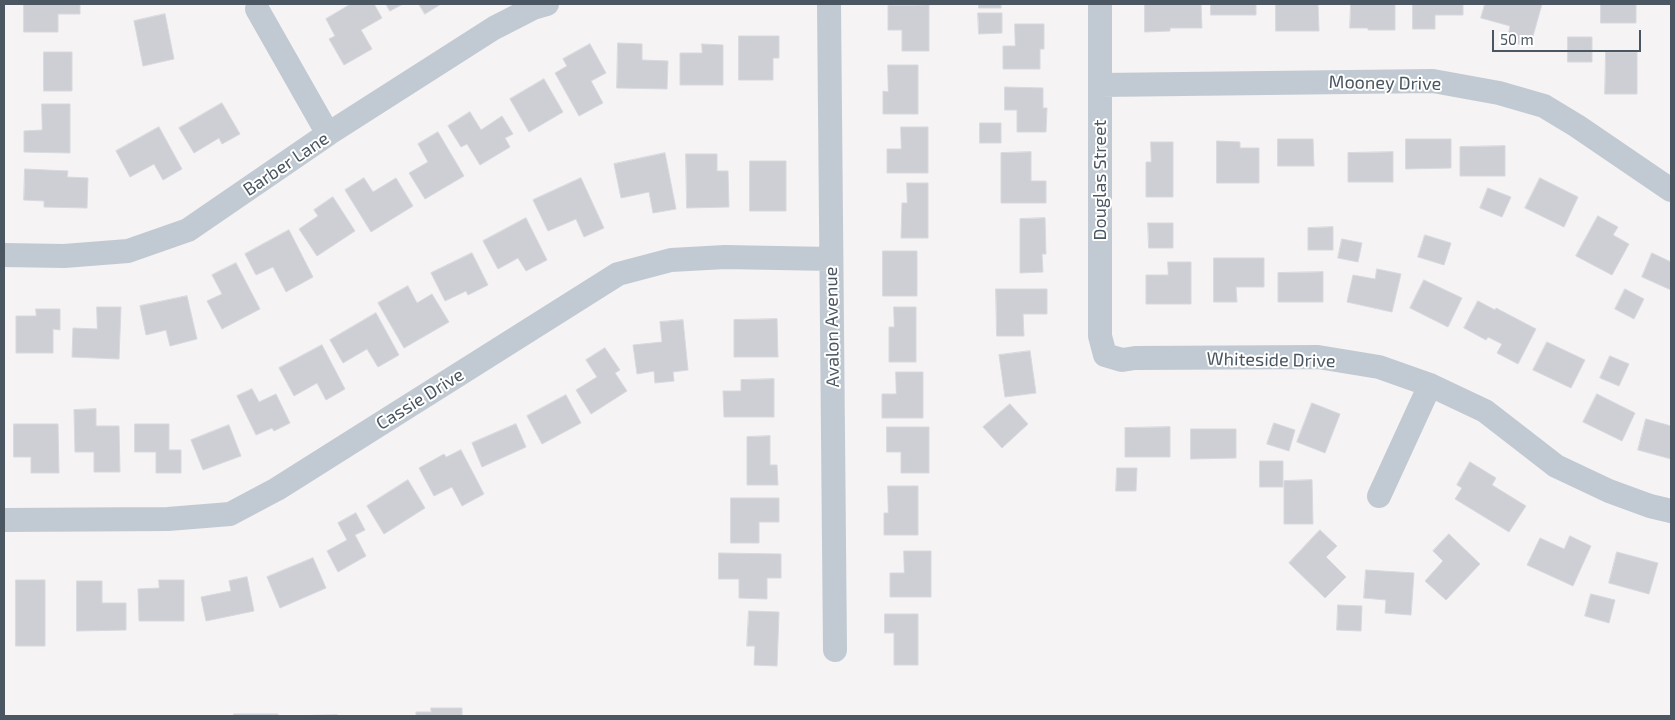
<!DOCTYPE html>
<style>
body{margin:0}
#map{position:relative;width:1675px;height:720px;overflow:hidden;background:#f5f3f3;font-family:"Exo 2",sans-serif}
canvas{display:block}
.frame{position:absolute;inset:0;border:5px solid #4a5661;pointer-events:none}
.scale{position:absolute;left:1492px;top:30px;width:149px;height:22px;box-sizing:border-box;border:2px solid #4a5661;border-top:0;padding-left:6px;font-size:15px;line-height:18px;white-space:nowrap;color:#4a5661;-webkit-text-stroke:4px #fff;paint-order:stroke}
</style>
<div id="map">
<canvas width="1675" height="720"></canvas>
<div class="frame"></div>
<div class="scale">50 m</div>
</div>
<script>
const ctx = document.querySelector('canvas').getContext('2d');
ctx.lineJoin = 'round';
function fill(path, color) {
  ctx.fillStyle = color;
  ctx.fill(path, 'evenodd');
}
function trace(path, color, width, dash) {
  ctx.strokeStyle = color;
  ctx.lineWidth = width;
  ctx.lineCap = dash ? 'butt' : 'round';
  ctx.setLineDash(dash || []);
  ctx.stroke(path);
}
function write(font, color, halo, rows, align = 'center') {
  ctx.font = font + ' "Exo 2",sans-serif';
  ctx.lineWidth = 4;
  ctx.setLineDash([]);
  ctx.textBaseline = 'middle';
  ctx.strokeStyle = halo;
  ctx.fillStyle = color;
  for (const [text, x, y, turn = 0] of rows) {
    ctx.save();
    ctx.translate(x, y);
    ctx.rotate((+turn || 0) * Math.PI / 180);
    ctx.textAlign = isNaN(turn) ? turn : align;
    if (halo) ctx.strokeText(text, 0, 0);
    ctx.fillText(text, 0, 0);
    ctx.restore();
  }
}
const building = new Path2D(`
 M24,4h56v10h-22v18h-34z
 M351,4h23l8,14 -21,12 11,19 -28,16 -15,-26 6,-3 -9,-17z
 M386,4h17l-13,7z
 M419,4h22l-16,10z
 M979,4h22v4h-22z
 M1145,4h56l1,24h-32v3l-25,1z
 M1211,4h45v11h-45z
 M1276,4h42l1,27h-43z
 M1351,4h44v26h-27v-2h-18z
 M1413,4h50v11h-28v14h-22z
 M1485,4h57l-12,43 -23,-6 3,-15 -29,-8z
 M1601,4h35v19h-35z
 M929,5v46h-27v-21h-14v-24z
 M978,13h24v20l-23,1z
 M165,14l9,45 -31,7 -9,-45z
 M1015,24h29v25h-4v20h-37v-23h12z
 M739,36h40v22h-6v22h-34z
 M1568,37h24v25h-24z
 M618,43l24,1v16l26,1 -1,28 -50,-1z
 M590,44l16,29 -15,8 12,22 -24,13 -24,-43 12,-7 -4,-7z
 M702,44l21,1v40h-43v-32h22z
 M44,52h28v39h-28z
 M1606,52h31v42h-32z
 M888,65h30v49h-35v-23l5,1z
 M544,79l19,33 -34,20 -19,-33z
 M1005,87l38,1v20h4l-1,24h-29v-22h-12z
 M222,103l18,31 -18,10 -3,-6 -25,15 -15,-25z
 M42,104h28v49l-46,-1v-21l18,-1z
 M470,112l11,18 21,-14 11,18 -8,4 5,9 -30,18 -13,-21 -6,3 -13,-21z
 M980,123h21v20h-21z
 M159,127l23,42 -19,11 -9,-16 -24,13 -14,-26z
 M901,127h27v46h-41v-24h14z
 M438,132l26,44 -39,23 -16,-26 19,-11 -10,-18z
 M1278,139h35l1,27h-36z
 M1406,139h45v29l-45,1z
 M1217,141l23,1v6h19v35h-42z
 M1151,142h22v55h-27v-35h5z
 M1505,146v30h-45v-29z
 M1031,152v29h15v22h-45v-50z
 M1393,152v30h-45v-29z
 M665,153l11,56 -23,4 -4,-21 -28,6 -7,-34z
 M686,154h31v17h11l1,36 -42,1z
 M750,161h36v50h-36z
 M25,169l43,2 -1,6 21,1 -1,30 -43,-1v-6l-20,-1z
 M364,178l9,14 23,-14 17,28 -42,26 -26,-42z
 M581,178l23,50 -20,9 -8,-18 -28,12 -15,-31z
 M1540,178l38,19 -14,30 -39,-19z
 M907,183h21v55h-27l1,-35h5z
 M1488,188l23,9 -9,20 -22,-9z
 M333,197l22,34 -38,25 -18,-27 19,-13 -4,-6z
 M1598,216l20,11 -5,8 16,9 -17,31 -36,-19z
 M526,218l21,42 -21,11 -8,-13 -20,11 -15,-28z
 M1045,218l1,36h-4l1,18 -23,1v-54z
 M1148,223h25v25h-24z
 M1333,227v23h-25v-22z
 M289,230l24,47 -27,15 -13,-25 -17,8 -11,-21z
 M1425,235l26,8 -7,22 -26,-8z
 M1342,239l20,4 -4,19 -20,-4z
 M883,251h34v45h-34z
 M472,253l16,32 -20,10 -2,-4 -21,10 -14,-28z
 M1652,253l19,9v28l-29,-13z
 M1214,258h50v29h-28l1,15h-23z
 M1168,262h23v42h-45v-29h22z
 M236,263l24,46 -38,20 -15,-28 15,-7 -10,-19z
 M1377,269l24,5 -9,38 -45,-10 6,-27 22,4z
 M1323,272v30h-45v-29z
 M1424,280l38,18 -14,29 -38,-19z
 M408,286l9,17 15,-9 17,28 -45,26 -26,-45z
 M996,289h51v25h-24l1,22h-27z
 M1625,289l19,10 -10,20 -19,-10z
 M187,296l10,43 -27,7 -4,-16 -20,5 -6,-29z
 M1478,301l17,9 1,-2 40,21 -18,35 -21,-11 5,-9 -14,-7 -2,3 -22,-12z
 M97,307h24l-2,52 -47,-2 1,-29 24,1z
 M894,307h22v55h-27v-35h5z
 M36,309h24v21l-7,-1v24h-37v-37h20z
 M376,313l23,42 -21,12 -11,-18 -24,14 -13,-23z
 M777,319l1,38h-44v-37z
 M683,320l5,50 -15,2 1,9 -19,2 -1,-12 -17,3 -4,-29 29,-3 -2,-20z
 M1547,342l38,18 -14,28 -38,-18z
 M322,345l23,44 -19,11 -9,-17 -23,13 -15,-28z
 M605,348l15,22 -5,3 12,18 -36,23 -15,-24 21,-13 -11,-17z
 M1030,351l6,42 -31,4 -6,-42z
 M1610,356l19,8 -10,22 -19,-8z
 M896,372h27v46h-41v-24h14z
 M774,379v38h-50l-1,-26h18v-11z
 M252,389l7,13 17,-8 14,29 -16,8 -2,-3 -16,7 -19,-39z
 M1597,394l38,19 -13,28 -39,-19z
 M566,395l15,28 -39,21 -15,-28z
 M1312,403l28,11 -15,39 -28,-11z
 M1010,404l18,20 -26,24 -19,-21z
 M96,409v17h23l1,46h-26v-20h-19l-1,-42z
 M1646,419l25,7v33l-33,-9z
 M1274,423l21,7 -6,21 -22,-7z
 M14,424h44l1,49h-28v-16h-17z
 M135,424h34v26h12v23h-25v-21h-21z
 M516,424l10,23 -44,20 -10,-24z
 M229,425l12,31 -38,14 -12,-30z
 M887,427h42v46h-28v-21h-14z
 M1170,427v30h-45v-29z
 M1191,429h45v29l-45,1z
 M770,436v29h7l1,20h-31v-48z
 M461,450l23,44 -22,12 -10,-19 -18,9 -15,-28 25,-14 2,3z
 M1260,461h23v26h-23z
 M1470,462l26,16 -4,7 34,21 -17,26 -54,-33 7,-11 -5,-3z
 M1117,468h20l-1,23h-20z
 M408,480l17,28 -41,26 -17,-28z
 M1312,480l1,44h-29v-43z
 M888,486h30v49h-34v-22h4z
 M731,498h48v24h-20v21h-28z
 M356,513l9,17 -10,5 11,21 -28,16 -11,-21 20,-11 -9,-17z
 M1320,530l17,16 -11,11 20,20 -21,21 -36,-35z
 M1449,534l31,30 -34,36 -21,-19 18,-20 -10,-10z
 M1570,536l21,10 -18,40 -46,-21 13,-27 24,11z
 M904,551h27v46h-41v-24h14z
 M1617,552l41,11 -9,31 -40,-11z
 M719,553l62,1v24h-14v21l-28,-1v-19h-20z
 M313,558l13,30 -46,20 -13,-31z
 M1366,570l48,3 -3,42 -26,-2 1,-13 -22,-2z
 M247,577l7,34 -48,10 -5,-24 30,-6 -2,-10z
 M16,580h29v66h-29z
 M159,580h25v41h-45l-1,-32 21,-1z
 M77,581h25v22h24v27l-49,1z
 M1591,594l24,6 -6,23 -24,-7z
 M1338,605l24,1 -1,25 -24,-1z
 M749,611l30,1 -2,54 -23,-1 1,-19h-8z
 M885,614h33v51h-24v-32h-9z
 M431,708h31v8h-46v-4h15z
 M234,714h44v2h-44z
 M337,715v1h-44z`);
fill(building, '#cdcfd5');
trace(building, '#d7d9de', 1);
trace(new Path2D(`
 M829,4l6,646
 M1100,4v332l5,19 17,5 13,-2 183,-1 61,10 51,18 55,26 71,55 53,25 41,15 21,5
 M257,9l71,125
 M1100,85l333,-4 66,12 45,13 33,20 94,64
 M4,255l60,1 64,-5 60,-21 140,-96 166,-106 39,-20 14,-4
 M1379,496l51,-111
 M4,520l164,-1 62,-5 47,-25 341,-215 53,-14 54,-3 106,2`), '#c1cad2', 24);
write('18px', '#4a5661', '#fff', [
 ["Mooney Drive",1385,83,1],
 ["Barber Lane",286,164,-34],
 ["Douglas Street",1100,180,-90],
 ["Avalon Avenue",832,327,-91],
 ["Whiteside Drive",1271,360,1],
 ["Cassie Drive",420,399,-32]
]);
</script>
